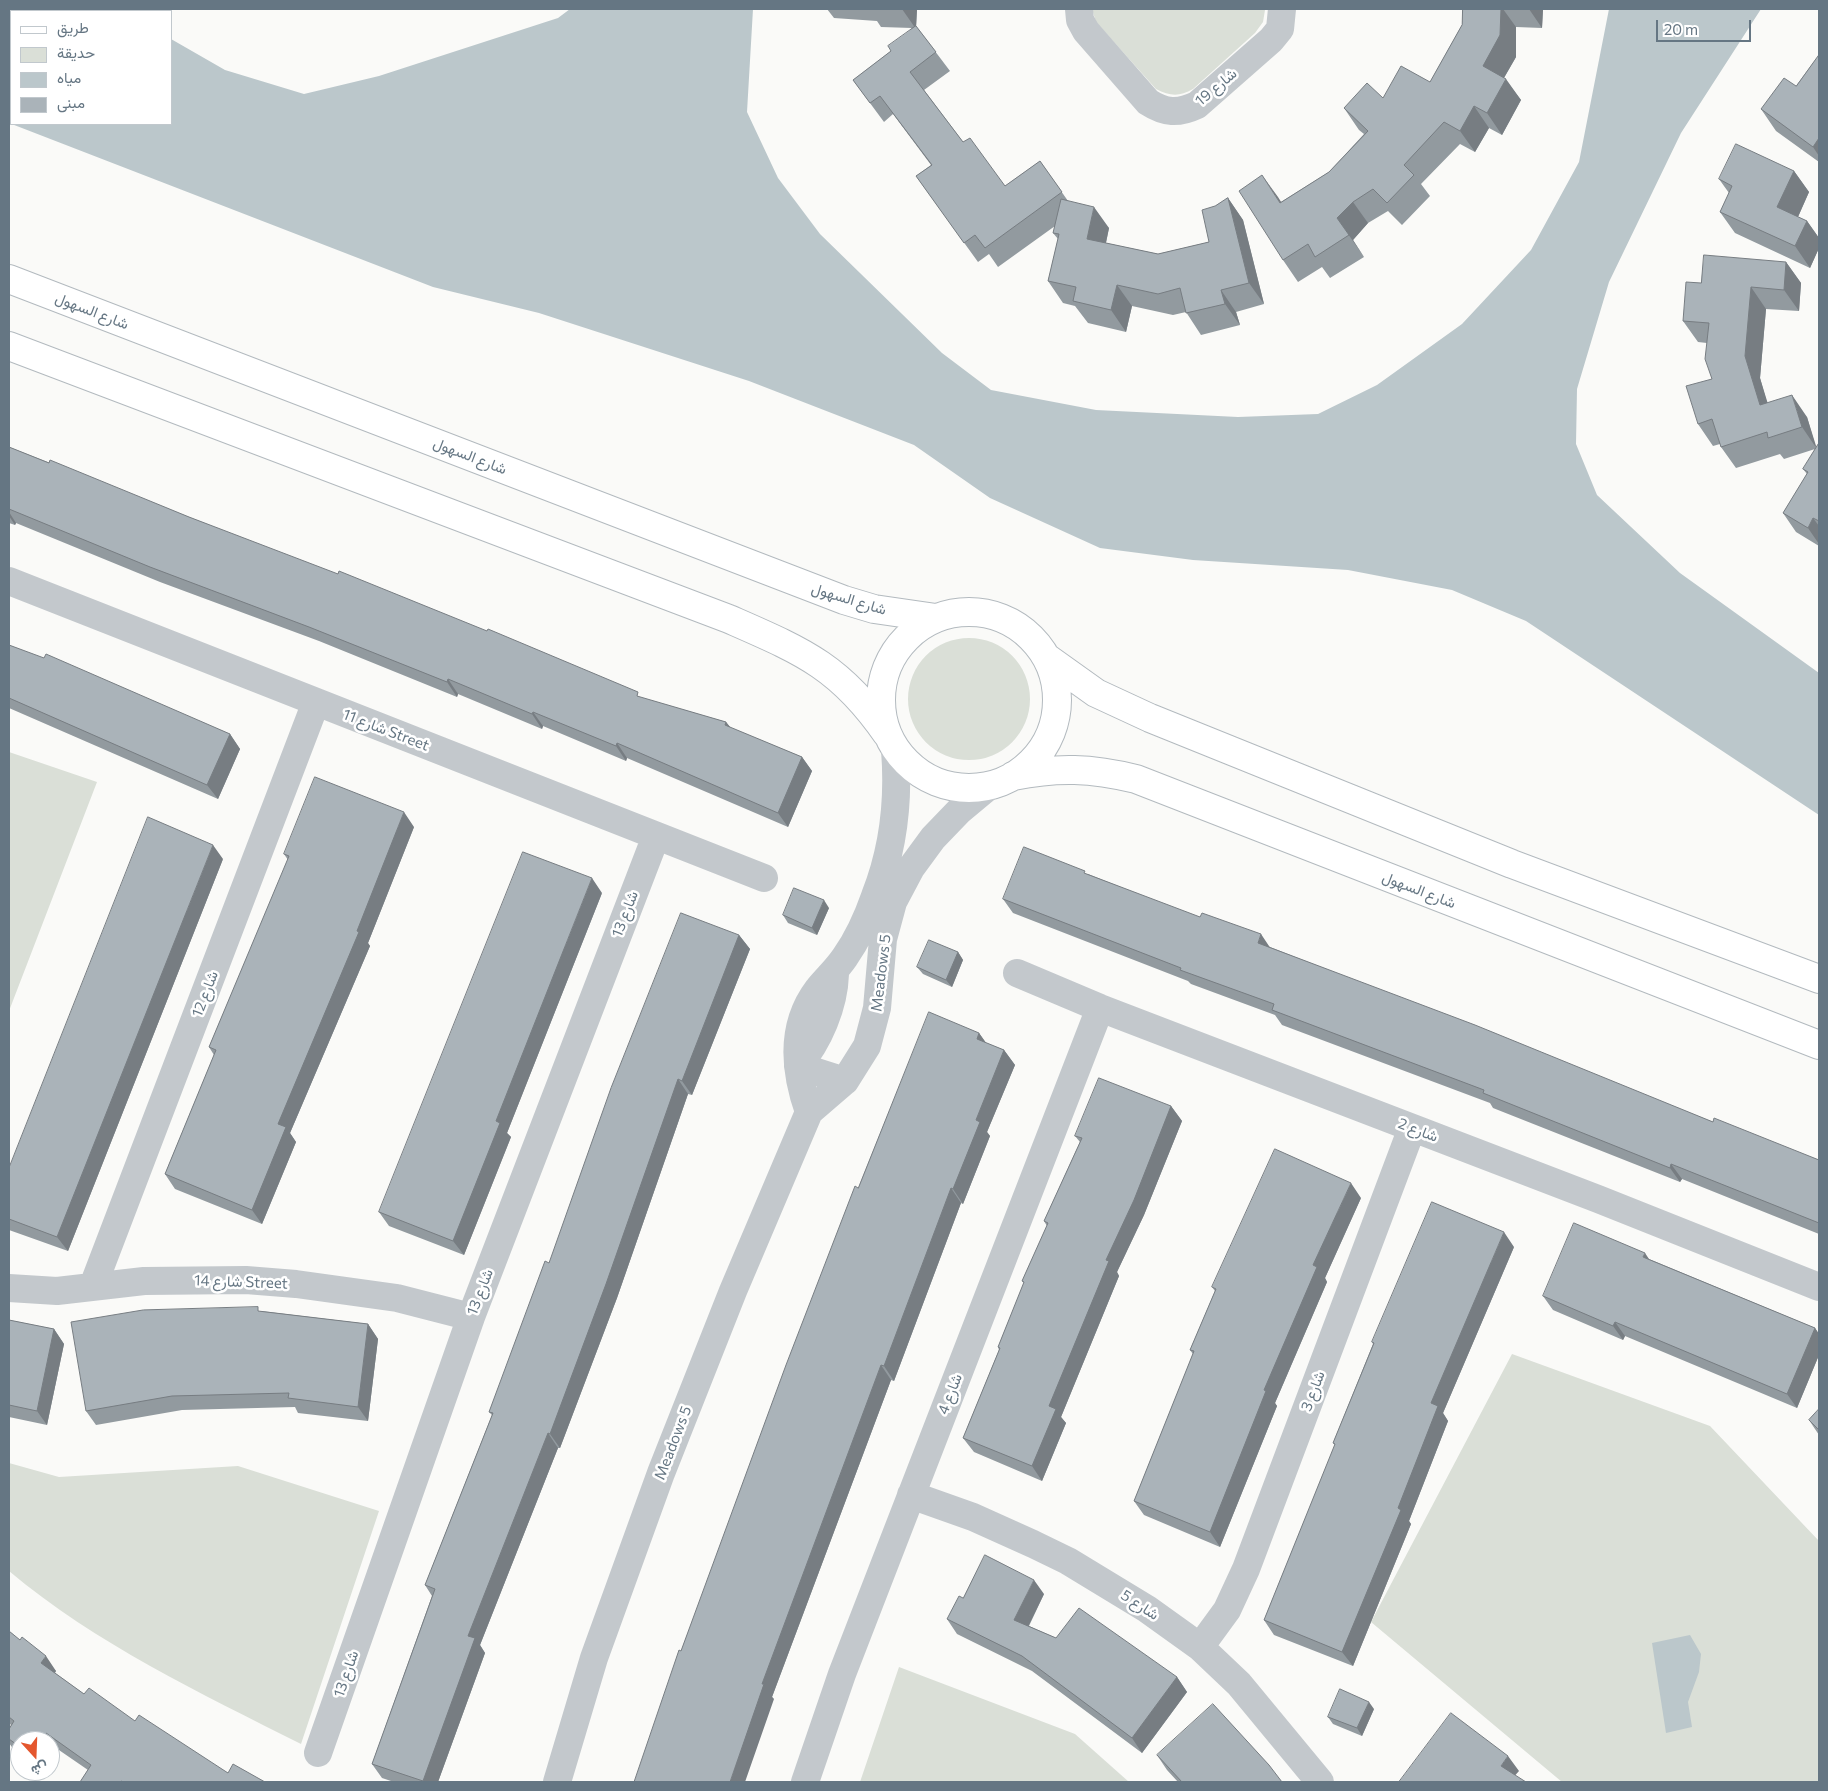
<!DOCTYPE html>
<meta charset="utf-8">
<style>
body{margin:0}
#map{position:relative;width:1828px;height:1791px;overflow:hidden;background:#fafaf8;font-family:Commissioner,Vazirmatn,sans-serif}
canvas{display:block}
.frame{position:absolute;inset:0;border:10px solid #657683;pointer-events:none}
.legend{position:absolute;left:10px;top:10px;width:162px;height:115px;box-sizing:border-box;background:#fff;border:1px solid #c1c8cd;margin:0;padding:6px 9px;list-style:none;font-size:15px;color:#657683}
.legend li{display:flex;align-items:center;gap:10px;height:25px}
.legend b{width:25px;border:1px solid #c1c8cd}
.north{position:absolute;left:10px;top:1731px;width:50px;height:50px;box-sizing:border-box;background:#fff;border:1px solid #c1c8cd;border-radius:50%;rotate:160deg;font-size:14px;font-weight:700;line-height:20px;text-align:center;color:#657683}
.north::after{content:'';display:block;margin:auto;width:18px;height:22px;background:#e4572e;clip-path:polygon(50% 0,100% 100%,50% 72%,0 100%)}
.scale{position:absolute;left:1656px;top:20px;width:95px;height:22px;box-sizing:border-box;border:2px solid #657683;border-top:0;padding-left:6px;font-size:15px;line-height:18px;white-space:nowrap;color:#657683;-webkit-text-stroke:4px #fff;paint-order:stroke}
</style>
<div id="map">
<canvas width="1828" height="1791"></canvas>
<div class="frame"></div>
<ul class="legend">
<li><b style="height:6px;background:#fff"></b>طريق</li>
<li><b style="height:14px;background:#dadfd7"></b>حديقة</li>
<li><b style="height:14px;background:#bbc7cb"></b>مياه</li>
<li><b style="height:14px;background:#aab3b9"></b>مبنى</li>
</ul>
<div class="north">ش</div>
<div class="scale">20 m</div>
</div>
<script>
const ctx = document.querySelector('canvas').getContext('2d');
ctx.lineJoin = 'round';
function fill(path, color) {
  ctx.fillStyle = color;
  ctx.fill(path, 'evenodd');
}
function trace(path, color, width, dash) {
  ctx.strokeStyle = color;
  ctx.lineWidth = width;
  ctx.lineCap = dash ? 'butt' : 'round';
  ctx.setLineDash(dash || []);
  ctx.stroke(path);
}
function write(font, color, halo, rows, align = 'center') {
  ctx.font = font + ' Commissioner,Vazirmatn,sans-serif';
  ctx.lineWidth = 5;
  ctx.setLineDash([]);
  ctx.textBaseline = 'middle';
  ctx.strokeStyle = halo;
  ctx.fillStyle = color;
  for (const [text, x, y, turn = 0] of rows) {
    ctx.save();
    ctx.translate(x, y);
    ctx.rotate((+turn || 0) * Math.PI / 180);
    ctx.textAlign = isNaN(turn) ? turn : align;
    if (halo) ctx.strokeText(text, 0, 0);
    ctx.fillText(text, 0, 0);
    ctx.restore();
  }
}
fill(new Path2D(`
 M1092,9h172l1,1 -2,12 -8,11 -62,56c-14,8 -23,7 -37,0l-60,-67z
 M908 699a61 61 0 1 1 122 0a61 61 0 1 1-122 0Z
 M9,752l88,30 -88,229z
 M1512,1354l198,72 109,115v241h-257l-191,-160z
 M9,1463l50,14 179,-11 141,45 -78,233c-101,-51 -205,-100 -292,-173z
 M899,1667l176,67 54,48h-269z`), '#dadfd7');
fill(new Path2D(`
 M9,9h108l4,2h-110v113h160v-85l54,31 79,24 75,-18 179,-58 12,-9h183l-6,103 31,66 42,56 122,119 49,37 105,20 142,7 80,-3 59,-29 85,-61 69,-74 48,-88 30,-153h152l-80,124 -72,149 -32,107 -1,55 21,51 83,78 139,100v142l-293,-194 -74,-31 -104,-20 -155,-10 -93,-12 -110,-50 -76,-53 -165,-64 -210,-68 -106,-26 -424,-164z
 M1690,1635l11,19 -2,18 -11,30 4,25 -26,6 -14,-90z`), '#bbc7cb');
const secondary = new Path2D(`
 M9,279l835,321 30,9 62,9
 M9,346l720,273c73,32 111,47 158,115
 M881 700a88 88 0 1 1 176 0a88 88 0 1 1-176 0Z
 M1047,658l49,35 54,25 362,146 307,115
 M1013,776c45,-9 78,-8 123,3l683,266`);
trace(secondary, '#b3babf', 30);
trace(new Path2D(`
 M1079,9l1,11 6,11 62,71c17,11 30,12 49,3l74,-65 9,-11 2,-20
 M9,581l755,297
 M1017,973l83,35 498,191 221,88
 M835,974c-1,32 -16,67 -37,92l47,15
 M809,1112c-15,-42 -19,-86 9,-123 9,-11 19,-20 27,-32 12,-17 23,-41 30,-61 19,-48 24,-96 20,-146
 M93,1286l223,-584
 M9,1288l48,3 87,-10 102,-1 50,4 101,14 74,19
 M911,1495l62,22 60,27 35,17 79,48 53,38 39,37 81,98
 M1200,1647l27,-37 19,-41 166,-441
 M318,1753l153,-436 185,-481
 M557,1782l37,-124 67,-185 72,-182 76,-179 36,-31 22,-35 10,-38 6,-69 10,-37 18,-34 22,-30 26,-27 30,-25
 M805,1782l37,-108 258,-666`), '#c3c8cc', 28);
trace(secondary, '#fff', 28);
fill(new Path2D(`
 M827,9h90l-1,17 34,45 -26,19 39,52 42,44 35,-25 28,40 41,27 -3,15 52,11 51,-12 6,-36 13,-8 15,22 21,84 -28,8 4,13 -39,10 -15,-23 -13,3 -41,-9 -6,26 -38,-9 -13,-17 -12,-3 -15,-22 10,-42 -5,-6 2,-7 -57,41 -9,-13 -11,8 -62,-86 15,-11 -38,-51 -9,8 -31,-42 38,-29 21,-23 -31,-1 -4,-6 -43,-3z
 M1463,9h80l-1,19 -26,-1v30l-12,21 17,22 -19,35 -13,-7 -14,24 -15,-8 -39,40 9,12 -28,29 -14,-14 -20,12 -15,17 11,17 -34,21 -8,-11 -24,15 -15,-22 -2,-58 48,-30 35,-38 -5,-4 -15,-22 39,-10 47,-16 32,-57z
 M1819,55v107l-43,-31 -15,-22 35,-23z
 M1794,171l15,21 -11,25 9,4 12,17v10l-9,20 -75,-35 -15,-21 9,-19 -10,-14z
 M1786,262l15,21 -2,28 -33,-2 -6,69 7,25 40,14 9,31 3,-5v103l-23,-14 -13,-19 24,-39 -4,-5 12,-20 -31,10 -4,-5 -44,14 -15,-21 -1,-3 -7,2 -15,-22 14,-45 -5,-36 -9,-1 -15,-21 18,-38z
 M9,447l180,70 453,181 84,24 5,6 71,29 10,14 -24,56 -161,-69 -1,3 -83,-35 -1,3 -84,-35 -1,3 -138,-56 -159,-59 -144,-59 -1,2 -6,-2z
 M9,645l221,89 10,15 -22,50 -209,-91z
 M414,827l-46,116 2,3 -80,187 6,9 -34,82 -87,-35 -10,-15 49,-119 -5,-8 79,-187 -4,-6z
 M223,859l-155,392 -59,-21v-62z
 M1088,874l182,73 443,175 106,38v74l-137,-55 -2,3 -187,-74 -3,-5 -208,-78 -7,-10 -84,-31 -3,-3 -175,-68 -10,-14z
 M602,893l-95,240 4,4 -47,118 -75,-29 -10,-14z
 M829,908l-12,27 -29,-12 -5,-8z
 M739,935l11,14 -58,146 -4,-1 -71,204 -57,150h-2l-78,197 5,8 -47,129h-44l-12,-4 -10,-14 60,-168 -7,-11 67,-170 -3,-3 60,-149z
 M958,952l5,8 -11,27 -29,-13 -6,-7z
 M979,1033l7,10 18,7 11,15 -28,67 3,4 -27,68 -2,-1 -67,178 -3,-1 -119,317 2,2 -93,-48 177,-463z
 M1171,1106l11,15 -38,94 -27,57 2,4 -58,141 5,6 -24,58 -68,-29 -11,-14 36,-88 -1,-3 26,-64 -2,-2 25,-55 -3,-5 36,-79 -5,-6z
 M1361,1198l-36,80 2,4 -52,121 2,3 -57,141 -76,-32 -10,-14 59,-147 -3,-4 25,-59 -3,-4z
 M1514,1247l-71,166 5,8 -39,100 2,3 -58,142 -79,-31 -10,-15 71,-175 -2,-2 40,-99 -1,-2z
 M1649,1259l166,69 4,6v21l-22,53 -172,-72 -2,4 -70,-30 -10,-14z
 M261,1311l107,13 10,15 -10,82 -70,-8 -3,-6 -113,3 -86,15 -10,-14z
 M9,1320l45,9 10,15 -17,81 -38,-8z
 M1819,1409v26l-10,-15z
 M1044,1594l-15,32 27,12 121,39 10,15 -45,61 -110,-82 -75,-37 -10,-15 16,-21z
 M9,1631l47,40 -1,2 29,21 51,27 93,52 37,9h-185l8,-12 -32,-22 -36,-7v14l-6,-5 -5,-7v-14l2,-4 -2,-2z
 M1374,1709l-12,27 -29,-12 -5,-7z
 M1157,1755l125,27h-104l-11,-12z`), '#929a9f');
fill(new Path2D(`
 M902,9h15l-1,20z
 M1501,9h2l13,18v30l-18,31 -15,-22z
 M1529,9h14l-1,19z
 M1506,79l15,21 -19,35 -15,-22z
 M1474,106l15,22 -14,24 -15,-21z
 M1819,138v18l-6,-9z
 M1794,171l15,21 -16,36 -16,-21z
 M1262,175l16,22 17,27 -15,-21z
 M1228,198l15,22 21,84 -15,-21z
 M1353,202l15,21 -15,17 11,17 -27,-39z
 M1094,207l15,21 -7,33 -15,-22z
 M1807,221l12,17v10l-9,20 -15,-22z
 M1786,262l15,21 -2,28 -15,-21z
 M1117,285l15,21 -6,26 -15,-22z
 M1751,287l15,22 -6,69 15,49 -15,-22 -15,-49z
 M1221,290l15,22 4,13 -15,-21z
 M1792,395l15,22 10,32 -15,-22z
 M9,512l7,11 -1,2 -6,-9z
 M1813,518l6,8v18l-11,-16z
 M448,679l10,15 -1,3 -10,-15z
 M533,712l10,14 -1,3 -10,-15z
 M726,722l11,14 -12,-11z
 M230,734l10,15 -22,50 -11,-14z
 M617,743l10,15 -1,3 -10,-15z
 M802,757l10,14 -24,56 -10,-14z
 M404,812l10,15 -46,116 2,3 -80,187 6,9 -34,82 -10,-14 26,-86z
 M213,845l10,14 -155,392 -11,-14z
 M592,878l10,15 -95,240 4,4 -47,118 -11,-14 43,-120z
 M824,900l5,8 -12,27 -5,-7z
 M1261,934l10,15 -13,-6z
 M739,935l11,14 -58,146 -10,-14z
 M958,952l5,8 -11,27 -6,-7z
 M979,1033l10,14 -12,-8z
 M1004,1050l11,15 -28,67 3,4 -27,68 -10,-15 23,-69z
 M678,1079l10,15 -71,204 -57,150 -10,-14z
 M1171,1106l11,15 -38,94 -27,57 2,4 -58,141 5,6 -24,58 -10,-15 17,-60 57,-146z
 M1671,1164l11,15 -2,3 -10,-14z
 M1351,1183l10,15 -36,80 2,4 -52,121 2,3 -57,141 -10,-15 54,-142 49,-125z
 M951,1188l10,15 -67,178 -10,-15z
 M1504,1232l10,15 -71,166 5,8 -39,100 2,3 -58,142 -11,-14 89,-249z
 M1645,1253l10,15 -12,-11z
 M1615,1322l10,14 -2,4 -10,-14z
 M368,1324l10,15 -10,82 -10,-14z
 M1815,1328l4,6v21l-22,53 -10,-14z
 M54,1329l10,15 -17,81 -10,-14z
 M881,1365l10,15 -119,317 2,2 -29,83h-15l32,-98z
 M548,1433l10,15 -78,197 5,8 -47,129h-14l-1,-1 45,-145z
 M1034,1580l10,14 -20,41 -10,-15z
 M46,1656l10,15 -5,6 -10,-14z
 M1177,1677l10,15 -45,61 -10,-15z
 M1369,1702l5,7 -12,27 -5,-8z
 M46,1733l10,15 -6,9v-16h-10z
 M1508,1756l11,15 -8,9 -10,-14z`), '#777d82');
const building = new Path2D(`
 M1463,9h38l-1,26 -17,31 23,13 -19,34 -13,-7 -14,25 -16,-9 -40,43 10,10 -27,28 -14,-14 -20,13 -16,16 12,17 -34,22 -7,-13 -25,16 -44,-69 23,-16 18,28 49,-31 39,-41 -24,-23 23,-25 16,15 18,-32 29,16 32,-57z
 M916,26l20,26 -26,20 53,70 7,-4 35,48 35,-25 22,31 -77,56 -10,-13 -11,8 -48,-67 16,-11 -52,-69 -10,7 -17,-23 38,-29 -3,-5z
 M1819,55v83l-6,9 -52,-38 23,-31 12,8z
 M1736,144l58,27 -17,36 30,14 -12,25 -75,-34 12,-26 -13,-7z
 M1228,198l21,85 -28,7 4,14 -39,9 -6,-25 -22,6 -41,-9 -6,25 -38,-9 3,-14 -28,-6 11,-47 -6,-1 8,-34 33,8 -7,32 71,15 51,-12 -7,-32 13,-4z
 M1704,255l82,7 -2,28 -33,-3 -6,69 15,49 32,-10 10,32 -34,11 -1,-6 -46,15 -9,-28 -14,5 -12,-38 26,-7 -7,-20 4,-36 -26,-2 3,-39 15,1z
 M1819,443v78l-6,-3 -5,10 -25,-15 25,-41 -5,-3z
 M9,447l40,16 1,-3 139,57 149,57 1,-3 148,60 1,-2 150,63 -1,4 89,26 -1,3 77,32 -24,56 -161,-70 -1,3 -83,-34 -1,2 -84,-35 -1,3 -138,-55 -159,-60 -141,-58z
 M9,645l35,13 2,-4 184,80 -23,51 -198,-87z
 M315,777l89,35 -47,119 2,1 -81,192 8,3 -34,83 -87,-36 51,-124 -7,-3 80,-191 -5,-2z
 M148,817l65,28 -156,392 -48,-18v-51z
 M1024,847l61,24 -1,2 116,44 2,-4 59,21 -3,9 217,82 238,97 1,-4 105,42v63l-148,-59 -1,4 -187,-75 1,-3 -212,-80 2,-6 -94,-34 1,-2 -178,-69z
 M523,852l69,26 -96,243 4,2 -47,118 -74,-29z
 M794,888l30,12 -12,28 -29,-13z
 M681,913l58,22 -57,146 -4,-2 -72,205 -56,150 -2,-1 -80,203 7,2 -52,143 -51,-17 63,-175 -10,-4 68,-172 -4,-1 56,-151 4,2 62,-175z
 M929,940l29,12 -12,28 -29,-13z
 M929,1012l50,21 -2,6 27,11 -28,70 4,2 -27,67 -2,-1 -67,178 -3,-1 -119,319h2l-34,98h-96l45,-132 2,1 105,-286 69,-179 3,2z
 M1099,1078l72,28 -37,94 -28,60 3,1 -60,145 7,3 -24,57 -69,-28 37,-90 -2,-1 26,-65 -2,-1 26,-58 -4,-2 38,-83 -7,-2z
 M1275,1149l76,34 -38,82 4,2 -53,123 2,1 -56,141 -76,-31 60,-150 -4,-1 26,-61 -4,-2z
 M1432,1202l72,30 -73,171 7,3 -40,102 3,2 -59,142 -78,-32 71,-176 -2,-1 41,-100 -2,-1z
 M1574,1223l71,30 -2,4 172,71 -28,66 -172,-72 -2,4 -70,-30z
 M258,1307v4l110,13 -10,83 -70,-9 1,-5 -117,3 -86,15 -15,-89 72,-12z
 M9,1320l45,9 -17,82 -28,-6z
 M1819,1409v21l-10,-10z
 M985,1555l49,25 -20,40 42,18 23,-30 98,69 -45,61 -110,-82 -75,-37 12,-23 4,2z
 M9,1631l11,9 2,-3 24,19 -5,7 43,31 5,-6 46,33 4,-6 89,58 5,-9 32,18h-142l-2,-1v1h-41l11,-17 -45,-32 -6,8h-20v6l-11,-8v-10l5,-8 -5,-4z
 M1340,1689l29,13 -12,26 -29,-11z
 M1213,1704l56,61 13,17h-100l-25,-27z
 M1451,1713l57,43 -7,10 25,16h-127z`);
fill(building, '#aab3b9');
trace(building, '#777d82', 1);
write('15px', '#657683', '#fff', [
 ["شارع 19",1216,87,-40],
 ["شارع السهول",92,311,21],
 ["شارع السهول",470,456,21],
 ["شارع السهول",849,599,17],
 ["شارع 11 Street",386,730,21],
 ["شارع السهول",1419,890,21],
 ["شارع 13",625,914,-69],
 ["Meadows 5",881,973,-83],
 ["شارع 12",205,994,-69],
 ["شارع 2",1418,1130,21],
 ["شارع 14 Street",241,1282,2],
 ["شارع 13",480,1292,-69],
 ["شارع 3",1313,1391,-69],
 ["شارع 4",950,1394,-69],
 ["Meadows 5",673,1443,-69],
 ["شارع 5",1140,1605,33],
 ["شارع 13",346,1674,-71]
]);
</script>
